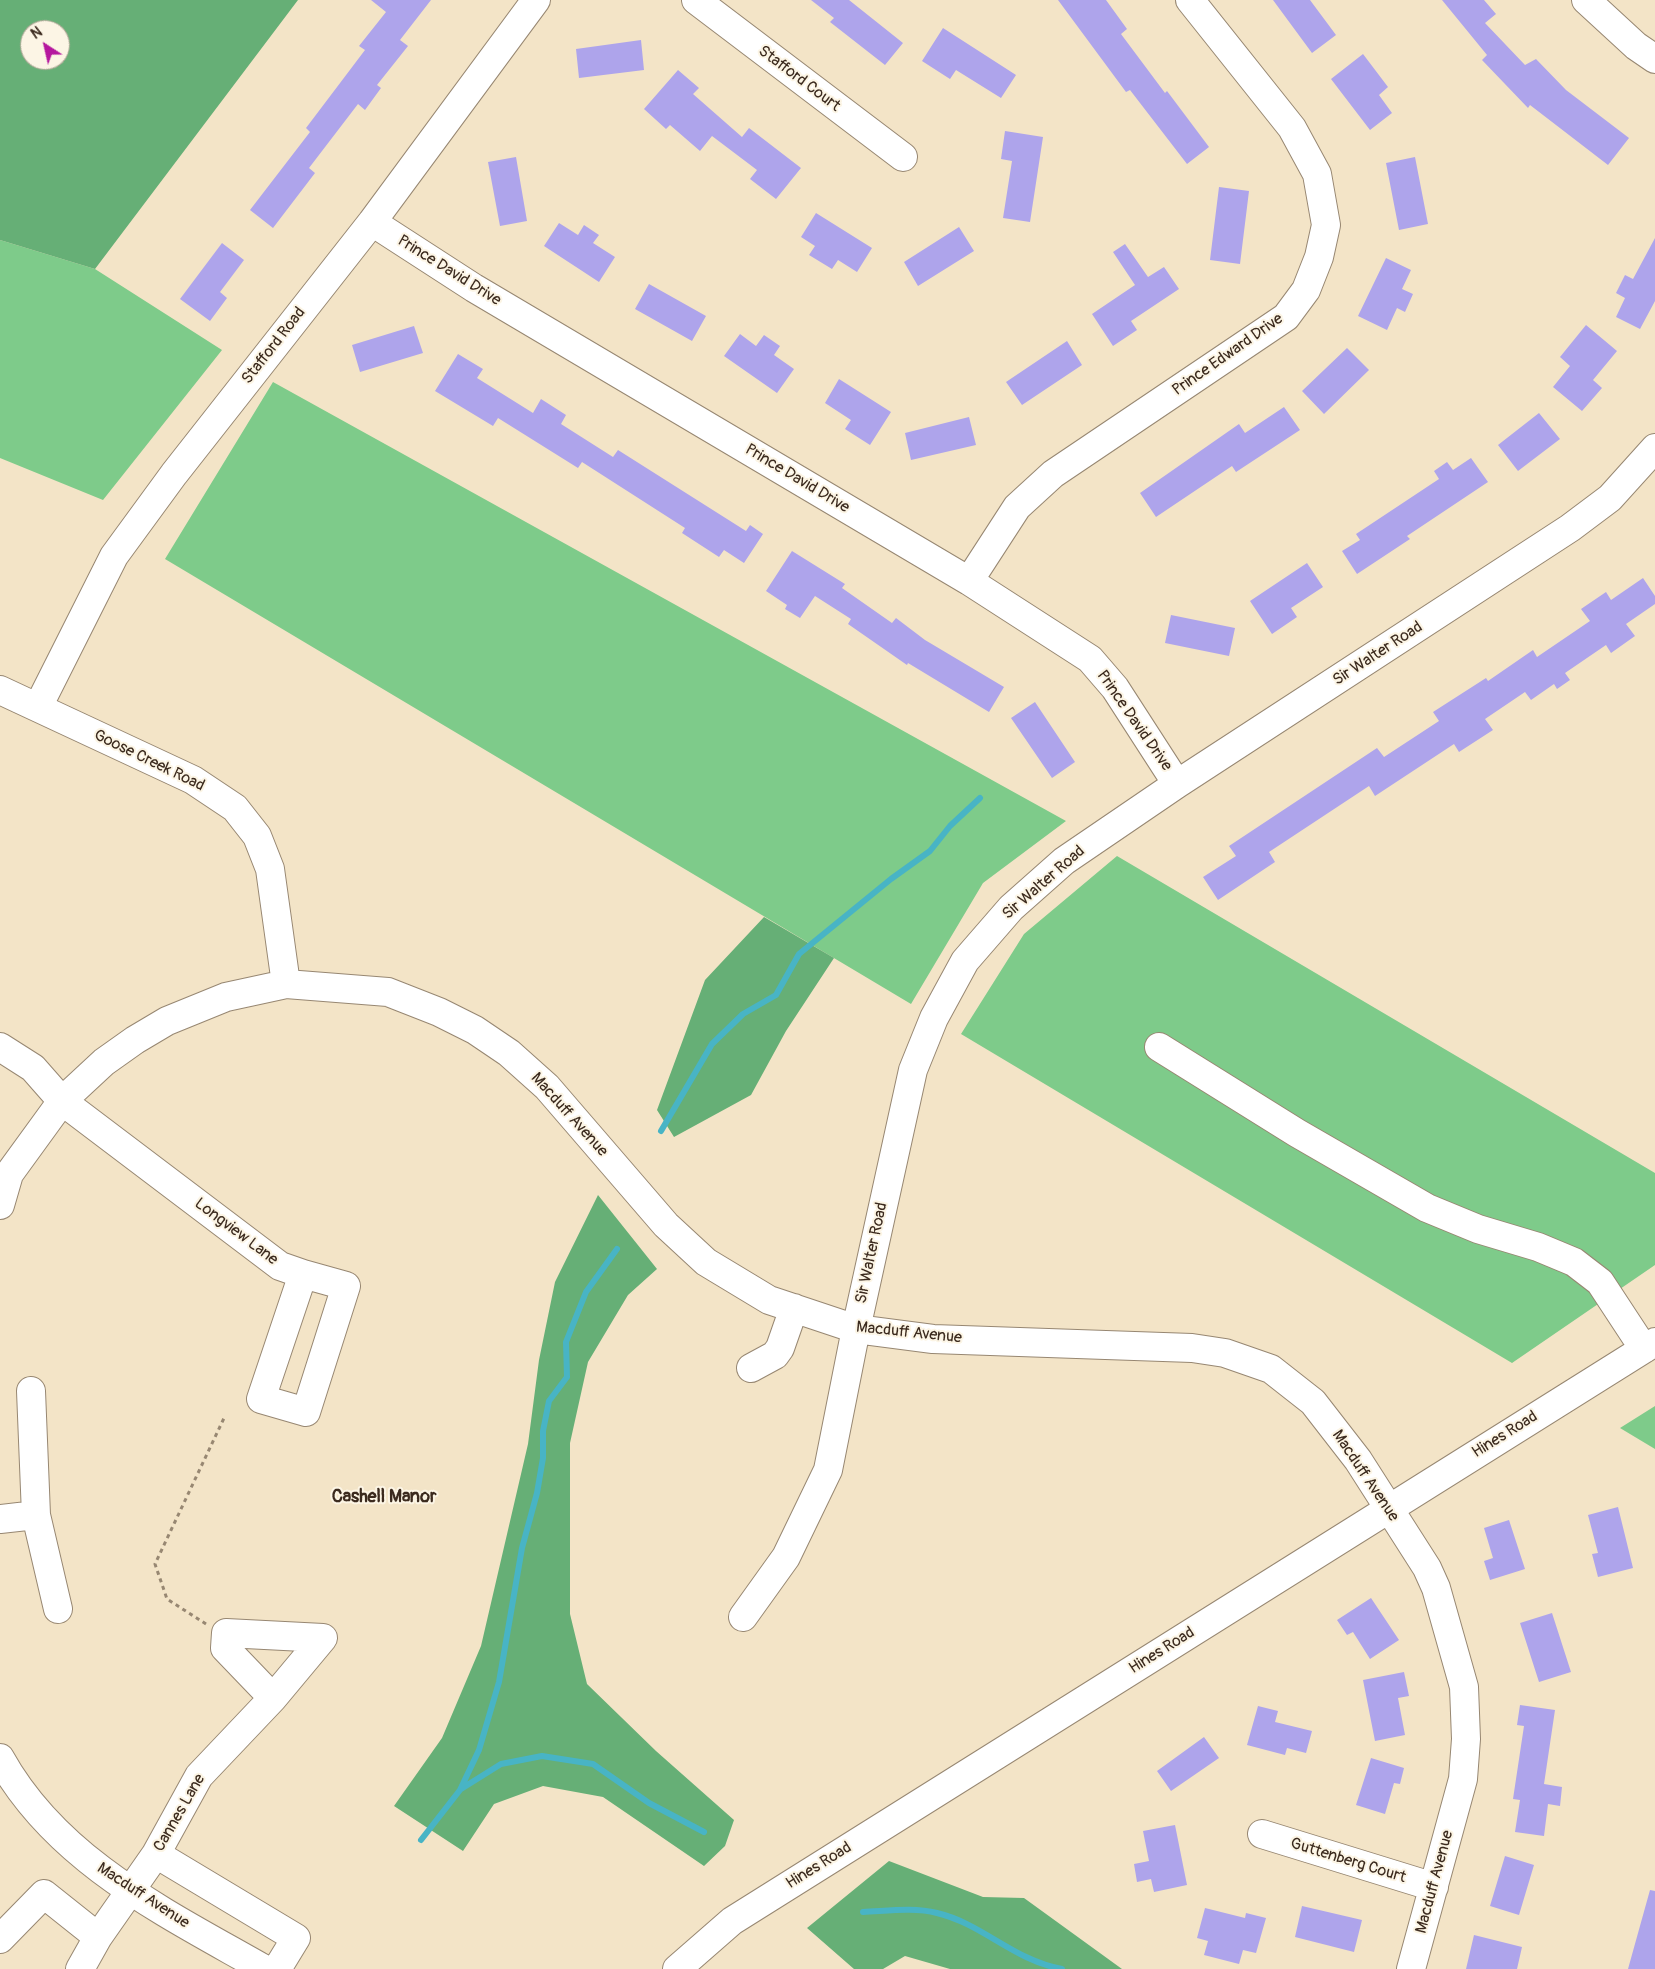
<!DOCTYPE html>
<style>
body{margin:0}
#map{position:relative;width:1655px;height:1969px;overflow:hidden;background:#f3e4c7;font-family:Pangolin,sans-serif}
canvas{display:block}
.north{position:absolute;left:20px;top:20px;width:50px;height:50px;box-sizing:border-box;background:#fcf5e5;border:1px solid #afa495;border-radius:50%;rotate:325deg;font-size:14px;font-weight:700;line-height:20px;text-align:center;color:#3b2a1e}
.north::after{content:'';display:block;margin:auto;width:18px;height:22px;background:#b5179e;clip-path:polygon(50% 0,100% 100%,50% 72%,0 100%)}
</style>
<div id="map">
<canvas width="1655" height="1969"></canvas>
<div class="north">N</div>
</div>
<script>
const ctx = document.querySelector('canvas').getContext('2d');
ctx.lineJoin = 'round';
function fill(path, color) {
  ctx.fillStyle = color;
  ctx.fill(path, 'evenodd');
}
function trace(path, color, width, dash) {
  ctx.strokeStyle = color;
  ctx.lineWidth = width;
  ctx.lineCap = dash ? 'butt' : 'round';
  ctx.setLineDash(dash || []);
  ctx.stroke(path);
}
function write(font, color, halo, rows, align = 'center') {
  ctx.font = font + ' Pangolin,sans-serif';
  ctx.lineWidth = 4;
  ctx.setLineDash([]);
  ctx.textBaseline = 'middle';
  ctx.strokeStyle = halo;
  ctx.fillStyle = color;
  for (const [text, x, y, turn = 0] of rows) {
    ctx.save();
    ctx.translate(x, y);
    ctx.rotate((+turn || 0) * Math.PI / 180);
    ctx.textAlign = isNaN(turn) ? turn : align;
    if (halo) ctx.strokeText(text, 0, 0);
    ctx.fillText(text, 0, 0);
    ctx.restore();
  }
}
fill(new Path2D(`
 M0,240l95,29 127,81 -119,150 -103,-42z
 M273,382l793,439 -83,62 -72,121 -746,-445z
 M1117,856l538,317v92l-143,98 -551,-329 63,-100z
 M1655,1406v43l-35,-21z`), '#7ecb8a');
fill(new Path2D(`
 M0,0h298l-203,269 -95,-29zM30,30h30v30h-30z
 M764,917l70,41 -48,73 -35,64 -77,42 -17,-27 48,-130z
 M598,1195l59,74 -29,26 -40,67 -18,81v171l17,70 69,67 78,69 -9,26 -21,20 -101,-69 -60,-11 -49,18 -31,47 -69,-45 48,-68 39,-92 47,-202 11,-84 16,-78z
 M889,1861l94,36 41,1 98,71h-172l-45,-13 -22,13h-29l-47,-41z`), '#66af76');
trace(new Path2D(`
 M661,1131l51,-87 31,-30 33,-19 23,-41 92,-75 39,-28 20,-25 30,-28
 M461,1789l40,-25 41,-8 51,8 56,39 55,29
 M421,1840l39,-50 19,-40 20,-68 23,-134 15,-55 6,-35v-27l6,-30 18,-24 -1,-35 20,-50 31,-43
 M863,1912c24,-1 51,-5 74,1 46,11 76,47 125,56`), '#48b4c5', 6);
fill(new Path2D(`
 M371,0h60l-31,40 8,6 -31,39 4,3 -16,22 -7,-6 -49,64 6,5 -42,55 -23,-18 60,-78 -4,-4 59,-78 -6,-4 27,-34z
 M811,0h38l54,43 -18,22 -55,-43 4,-4z
 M1058,0h48l21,29 -6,5 44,59 2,-2 42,56 -22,17 -57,-74 -4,2z
 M1273,0h37l26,35 -24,18z
 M1442,0h42l12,14 -11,9 40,42 11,-6 30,31 63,48 -21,27 -78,-60 -2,3 -46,-48 5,-5z
 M943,28l73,47 -15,23 -45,-28 -6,9 -28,-18z
 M641,40l3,30 -65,8 -3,-29z
 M1363,54l25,33 -9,8 13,18 -22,17 -39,-51z
 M678,70l21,18 -6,6 49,43 7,-9 52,40 -25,31 -26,-20 7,-9 -45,-34 -12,15 -30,-26 -4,4 -22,-20z
 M1005,131l38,6 -13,85 -27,-4 9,-57 -11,-2z
 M516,157l11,64 -27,5 -12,-64z
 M1415,157l13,67 -29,6 -13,-67z
 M1219,187l30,4 -9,73 -30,-4z
 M816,213l56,35 -15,24 -19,-12 -6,9 -23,-14 6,-9 -14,-9z
 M559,223l19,12 6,-10 15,10 -6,8 22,14 -16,25 -55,-36z
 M959,227l15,24 -56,35 -14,-24z
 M1655,238v63l-15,28 -24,-12 9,-19 -9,-5 9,-18 8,4z
 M222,243l22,17 -24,32 7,6 -17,23 -30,-22z
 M1125,244l23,33 16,-10 15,22 -48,32 6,9 -24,16 -21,-32 43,-29 -22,-33z
 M1386,258l25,12 -9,19 11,5 -8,18 -8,-4 -10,22 -29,-14z
 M649,284l57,32 -14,25 -57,-32z
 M1586,325l31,26 -24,29 9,8 -20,23 -29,-24 17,-21 -10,-9z
 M414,326l9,27 -63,19 -8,-27z
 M740,334l16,12 8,-11 16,11 -6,9 20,14 -17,24 -53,-37z
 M1067,341l15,24 -60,40 -16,-23z
 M1347,348l22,22 -45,44 -22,-23z
 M458,354l25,15 -6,9 56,35 8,-14 25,16 -5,9 52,33 5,-7 128,81 4,-6 13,9 -19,29 -20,-13 -5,7 -37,-24 3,-5 -103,-66 -4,6 -80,-50 -5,8 -58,-35z
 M839,379l52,33 -21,33 -25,-16 6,-9 -26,-17z
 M1284,407l16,23 -64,42 -4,-6 -76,51 -16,-24 99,-69 6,9z
 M1539,413l21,26 -42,32 -20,-26z
 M969,417l7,28 -65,15 -6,-27z
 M1471,458l17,24 -81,54 3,3 -53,35 -15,-23 18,-11 -4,-6 83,-55 -5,-8 13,-9 6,8z
 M792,551l53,33 -3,4 50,35 4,-5 29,22 79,47 -15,25 -81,-49 -1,2 -59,-41 3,-5 -36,-23 -15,22 -15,-9 2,-4 -21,-14z
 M1307,563l16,24 -32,21 6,9 -25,17 -22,-33z
 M1643,578l12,18v8l-29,20 9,12 -24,17 -5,-8 -41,28 5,7 -13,9 -3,-5 -23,16 -6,-8 -40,27 8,11 -34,22 -5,-8 -79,52 -6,-10 -100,66 6,10 -57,38 -15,-23 33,-21 -7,-10 148,-98 7,9 55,-36 -6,-9 53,-34 2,3 45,-31 4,7 53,-36 -9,-12 25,-17 5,8z
 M1171,615l64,13 -6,28 -64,-13z
 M1035,702l40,60 -23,16 -41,-60z
 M1618,1507l15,61 -35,9 -6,-23 6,-1 -10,-38z
 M1509,1520l16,49 -35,11 -6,-19 9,-3 -9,-30z
 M1371,1598l28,42 -29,19 -17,-27 -6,3 -10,-15z
 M1552,1613l19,59 -32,10 -19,-59z
 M1404,1672l5,24 -11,2 7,37 -30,6 -12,-61z
 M1520,1705l35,5 -11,74 18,3 -2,19 -12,-2 -4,32 -29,-4 5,-32 -7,-1 11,-73 -7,-1z
 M1258,1706l20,5 -3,11 37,9 -6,22 -19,-5 -2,7 -38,-10z
 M1204,1737l15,21 -48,33 -14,-20z
 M1371,1758l33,10 -4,16 -6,-1 -9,31 -29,-9z
 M1175,1825l12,60 -33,7 -3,-13 -14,3 -3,-18 15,-3 -6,-30z
 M1505,1856l29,9 -15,50 -29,-9z
 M1650,1890l5,1v78h-27z
 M1302,1906l60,14 -8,32 -59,-15z
 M1205,1908l40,10 1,-5 20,5 -10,35 -13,-3 -4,14 -35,-9 4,-14 -11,-3z
 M1474,1935l48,12 -5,22h-51z`), '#aea4eb');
const minor = new Path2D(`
 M696,0l207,157
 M1586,0l50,46 19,13
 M372,222l102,66 495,293 121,78 25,29 62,96
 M969,581l48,-74 36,-33 233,-157 20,-27 13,-33 7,-32 -9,-51 -25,-46 -102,-128
 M0,690l193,90 42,28 22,28 13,33 16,115
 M38,707l76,-151 60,-82 198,-252 164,-222
 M0,1047l33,21 29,33 218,165 23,8 -42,125 45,13 40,-126 -43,-12
 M1159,1047l138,86 130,75 51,21 60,18 36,15 26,20 44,67
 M0,1205l9,-31 53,-73 42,-39 31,-22 32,-19 59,-24 60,-13 102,8 51,20 36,18 34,23 38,34 119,138 40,37 63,38 87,29 77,10 259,9 33,5 46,16 42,33 45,58 69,108 9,20 28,99 2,52 -3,40 -52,190
 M751,1368l24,-13 5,-7 14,-40
 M36,1515l22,94
 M0,1519l36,-4 -5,-124
 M743,1617l43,-60 42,-87 28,-141 57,-259 21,-52 31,-57 46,-53 53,-47 113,-77 393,-256 40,-30 45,-50
 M226,1633l97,5 -50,60 -48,-50z
 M0,1758c57,103 166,155 264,211
 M1262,1834l172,53
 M156,1854l140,84 -19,31
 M98,1937l58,-83 43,-78 74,-78
 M0,1939l44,-45 54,43 -18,32
 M677,1969l55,-48 923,-579`);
trace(minor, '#978772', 30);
trace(new Path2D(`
 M206,1624l-39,-25 -12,-35 70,-148`), '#978772', 3, [4, 4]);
trace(minor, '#fff', 28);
write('16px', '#3b2a1e', '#fcf5e5', [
 ["Stafford Court",799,79,37],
 ["Prince David Drive",449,271,32],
 ["Stafford Road",274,346,-52],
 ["Prince Edward Drive",1228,355,-35],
 ["Prince David Drive",797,479,31],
 ["Sir Walter Road",1378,654,-33],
 ["Prince David Drive",1134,721,55],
 ["Goose Creek Road",149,761,26],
 ["Sir Walter Road",1044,883,-41],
 ["Macduff Avenue",569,1115,48],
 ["Longview Lane",236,1232,37],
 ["Sir Walter Road",872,1253,-78],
 ["Macduff Avenue",909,1333,6],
 ["Hines Road",1505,1435,-32],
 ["Macduff Avenue",1365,1476,56],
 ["Hines Road",1162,1651,-32],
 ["Cannes Lane",180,1813,-60],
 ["Guttenberg Court",1348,1861,17],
 ["Hines Road",819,1866,-32],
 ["Macduff Avenue",1435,1882,-75],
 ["Macduff Avenue",143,1896,33]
]);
write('bold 18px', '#3b2a1e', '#fcf5e5', [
 ["Cashell Manor",384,1497]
]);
</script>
